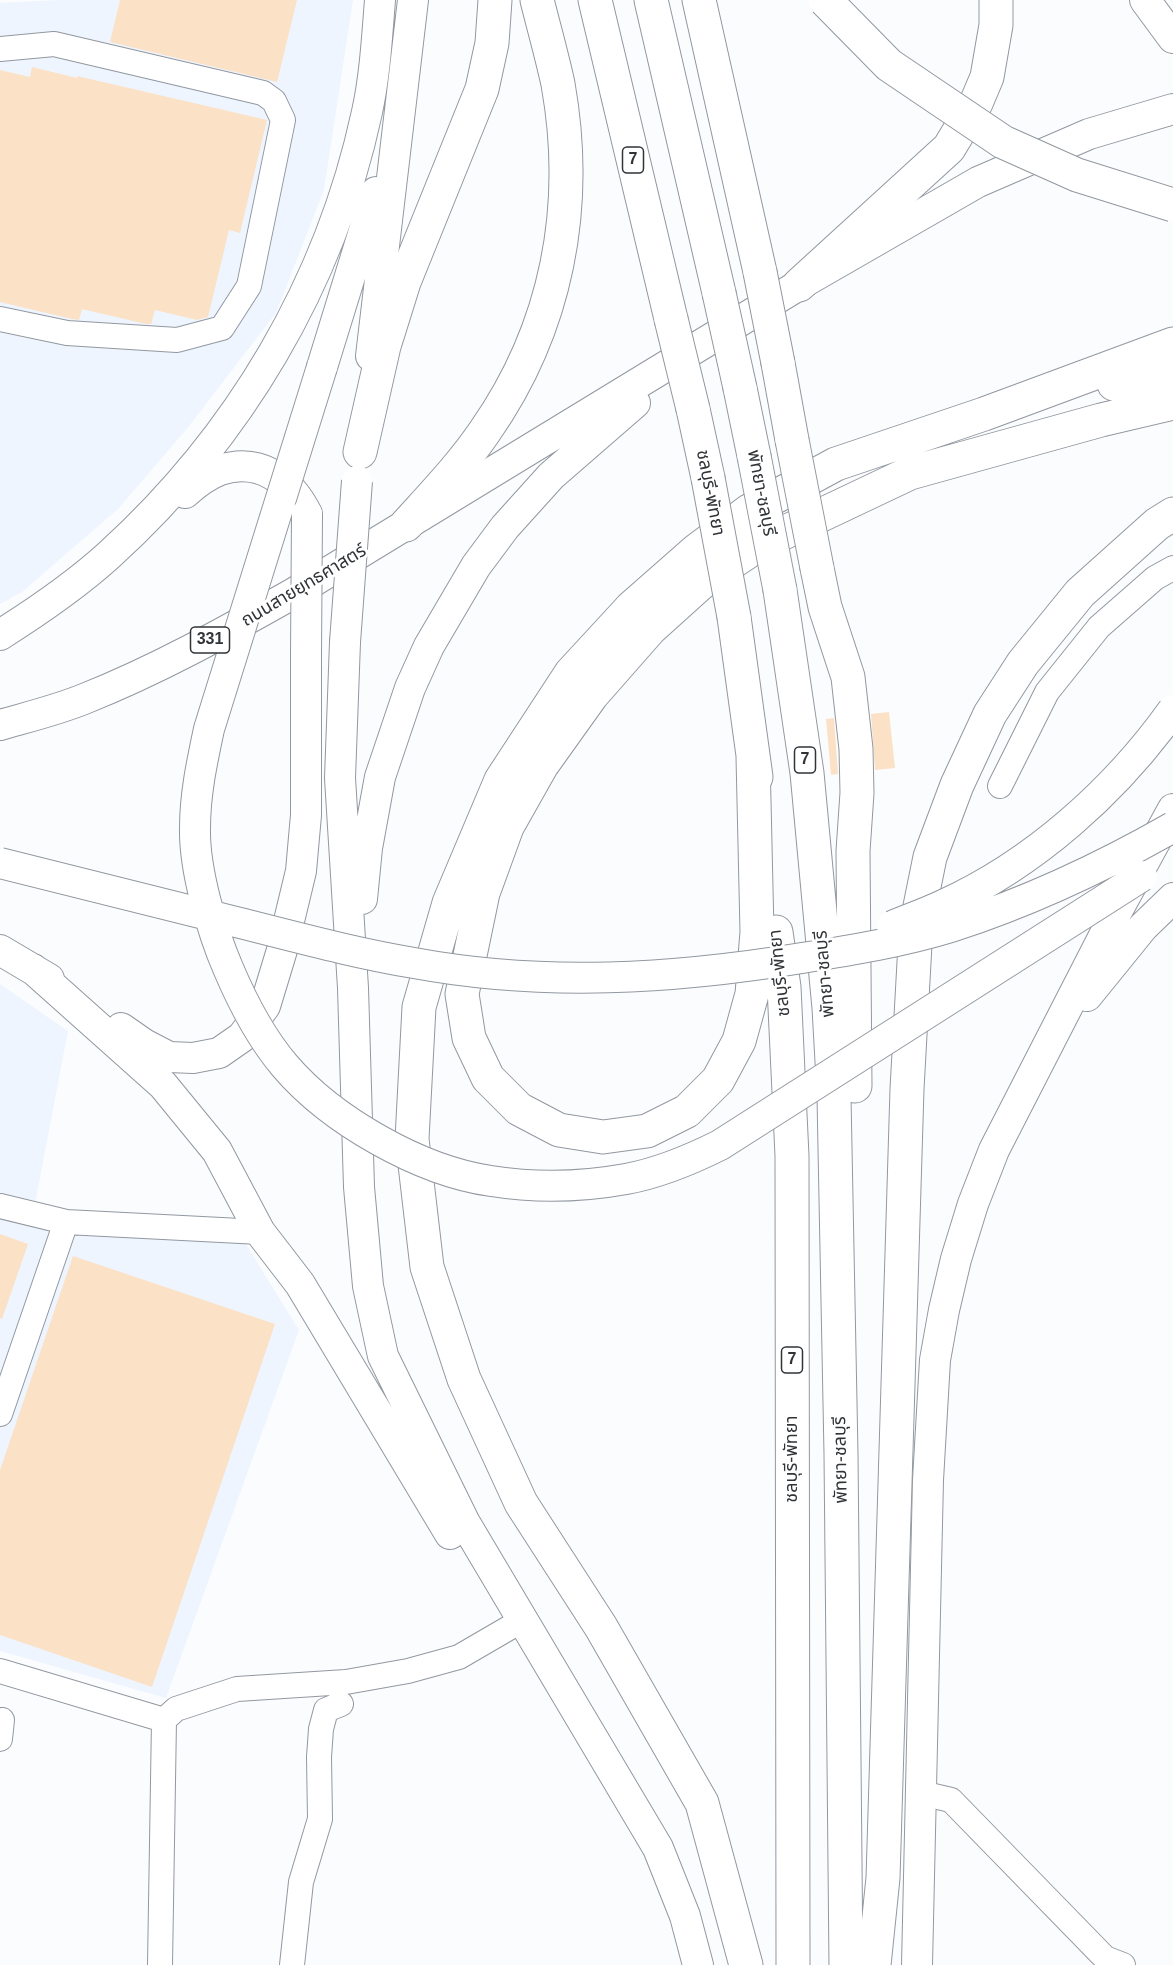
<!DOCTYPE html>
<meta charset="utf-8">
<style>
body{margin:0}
canvas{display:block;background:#fbfcfe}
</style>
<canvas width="1173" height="1965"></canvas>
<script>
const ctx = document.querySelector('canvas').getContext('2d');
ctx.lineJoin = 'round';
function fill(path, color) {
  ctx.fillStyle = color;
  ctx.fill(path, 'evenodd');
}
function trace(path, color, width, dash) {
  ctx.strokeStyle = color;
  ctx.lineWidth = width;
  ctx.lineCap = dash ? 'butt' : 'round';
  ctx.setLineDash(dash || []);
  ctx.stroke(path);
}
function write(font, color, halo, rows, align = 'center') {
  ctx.font = font + ' Helvetica,"Noto Sans Thai",sans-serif';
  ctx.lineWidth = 6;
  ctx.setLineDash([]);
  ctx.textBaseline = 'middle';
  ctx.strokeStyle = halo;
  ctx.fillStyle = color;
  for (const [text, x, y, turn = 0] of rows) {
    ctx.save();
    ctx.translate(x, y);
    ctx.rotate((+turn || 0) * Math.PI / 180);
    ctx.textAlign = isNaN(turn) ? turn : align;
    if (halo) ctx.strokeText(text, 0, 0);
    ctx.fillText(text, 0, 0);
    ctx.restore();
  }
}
fill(new Path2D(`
 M58,0h295l-29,190 -48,123 -90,117 -68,79 -96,83 -22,12v-601z
 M0,984l68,47 -34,178 197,11 68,110 -133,368 -166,-47z`), '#eff5ff');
fill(new Path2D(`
 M120,0h177l-20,82 -167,-40z
 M32,67l45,11v-2l190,44 -27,113 -11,-3 -21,87 -11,3 -42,-10 -4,14h-5l-64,-15 -3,11 -7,-1 -72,-17v-232l30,7z
 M889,712l6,56 -20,2 -4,-56z
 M834,718l4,56 -7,1 -5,-56z
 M0,1234l28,10 -26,75 -2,-1z
 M73,1256l202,68 -123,363 -152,-52v-165z`), '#fbe1c5');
const minor = new Path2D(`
 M0,49l54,-5 209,49 11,8 9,19 -34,166 -27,42 -45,12 -110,-7 -67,-14
 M1000,786l47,-94 52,-65 56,-49 18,-10
 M0,1206l66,16 194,10
 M0,1414l66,-192
 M0,1671l164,49
 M0,1739l2,-19
 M921,1793l30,7 154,158 18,7
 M160,1965l4,-245 12,-11 61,-20 109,-7 62,-11 51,-14 55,-32
 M292,1965l9,-83 19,-63 -1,-62 2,-28 5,-19 15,-6`);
const major = new Path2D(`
 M1145,0l28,38
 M371,356l42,-356
 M322,367l54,-175
 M185,493c10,-9 22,-18 35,-23 40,-13 70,10 87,44
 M0,635c38,-24 76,-50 109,-80 130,-118 221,-271 258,-443 8,-36 10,-75 13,-112
 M345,642l-5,136 13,210 6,199 9,99 15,70 82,167 193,325 27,68 13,49
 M0,725c28,-8 57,-15 84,-26 73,-29 141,-67 210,-106l505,-308 179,-103 111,-48 84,-25
 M362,899l5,-51 13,-71 30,-89 19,-42 47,-80 29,-39 46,-51 84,-73
 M0,950l49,29
 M33,969l130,116 54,66 43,81 40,52 150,250
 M1087,996l56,-69 30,-29
 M121,1028l23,16 25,13 24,1 26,-5 23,-16 23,-31 17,-56 19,-79 5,-56v-161
 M917,1965l11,-485 7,-120 9,-50 12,-51 17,-55 21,-54 116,-226 63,-115`);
const highway = new Path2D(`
 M595,0l76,319
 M651,0l68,293
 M699,0l61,272
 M799,285l150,-137 27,-45 11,-26 9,-52v-25
 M778,363l14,77
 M1114,384l59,-13
 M740,388l14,68
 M693,409l15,69
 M360,452l24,-106 20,-64 78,-193 10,-46 3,-43
 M406,525c27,-30 56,-60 79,-94 72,-103 95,-224 73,-347 -6,-28 -14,-56 -21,-84
 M817,568l8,39 23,70 8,72 1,44 -4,58 2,235
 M780,590l27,183 22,235 5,89 7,357 5,511
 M734,617l22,160
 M753,757l4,175 -5,62 -13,47 -21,39 -31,31 -40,20 -44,6 -44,-7 -40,-21 -31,-31 -19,-40 -7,-44 21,-101 24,-66 35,-62 50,-70 58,-66 51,-46 57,-38 152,-72 191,-53 72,-17
 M776,932l8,55 8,169 1,809
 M746,1965l-44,-162 -101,-176 -80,-124 -57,-124 -37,-112 -15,-128 7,-132 30,-104 52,-123 70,-107 60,-65 66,-58 52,-39 87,-47 148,-50 189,-70
 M874,1965l9,-87 24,-789 9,-163 14,-69 27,-72 33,-71 33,-51 57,-70 77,-69 16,-10`);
trace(minor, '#9298a0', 26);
trace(major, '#9298a0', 32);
trace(highway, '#9298a0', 35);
trace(minor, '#fff', 24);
trace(major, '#fff', 30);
trace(highway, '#fff', 33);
const majorBridge = new Path2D(`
 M322,367l-113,362c-7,33 -14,65 -14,99 -1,41 17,103 33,140 14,33 33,70 57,98 46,54 135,105 206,115 44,7 91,6 135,-2 33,-6 64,-19 94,-34l422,-269
 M345,642l12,-161
 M306,654l1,-140
 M0,863c79,20 158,39 236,59 60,15 118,31 178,41 130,24 259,16 388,-5 51,-8 100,-16 149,-31 77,-25 152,-60 222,-100
 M892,926c17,-7 34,-13 51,-21 91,-41 173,-115 230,-195`);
const highwayBridge = new Path2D(`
 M825,0l64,65 114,77 74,33 96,30
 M760,272l18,91
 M719,293l21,95
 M671,319l22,90
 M792,440l25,128
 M754,456l26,134
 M708,478l26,139`);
trace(majorBridge, '#9298a0', 32, []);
trace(highwayBridge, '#9298a0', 35, []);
trace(majorBridge, '#fff', 30);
trace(highwayBridge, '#fff', 33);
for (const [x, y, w] of [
 [633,160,21],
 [210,640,39],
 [805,760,21],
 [792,1360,21]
]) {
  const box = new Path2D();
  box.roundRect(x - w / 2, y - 13, w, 26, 4.5);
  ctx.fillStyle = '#fff';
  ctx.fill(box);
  trace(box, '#313437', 1.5);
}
write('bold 16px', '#313437', null, [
 ["7",633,160],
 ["331",210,640],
 ["7",805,760],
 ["7",792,1360]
]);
write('18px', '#313437', '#fff', [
 ["ชลบุรี-พัทยา",710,493,79],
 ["พัทยา-ชลบุรี",761,493,79],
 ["ถนนสายยุทธศาสตร์",304,586,-31],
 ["ชลบุรี-พัทยา",780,973,-96],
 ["พัทยา-ชลบุรี",825,974,-95],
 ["ชลบุรี-พัทยา",792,1459,-90],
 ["พัทยา-ชลบุรี",841,1460,-91]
]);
</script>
